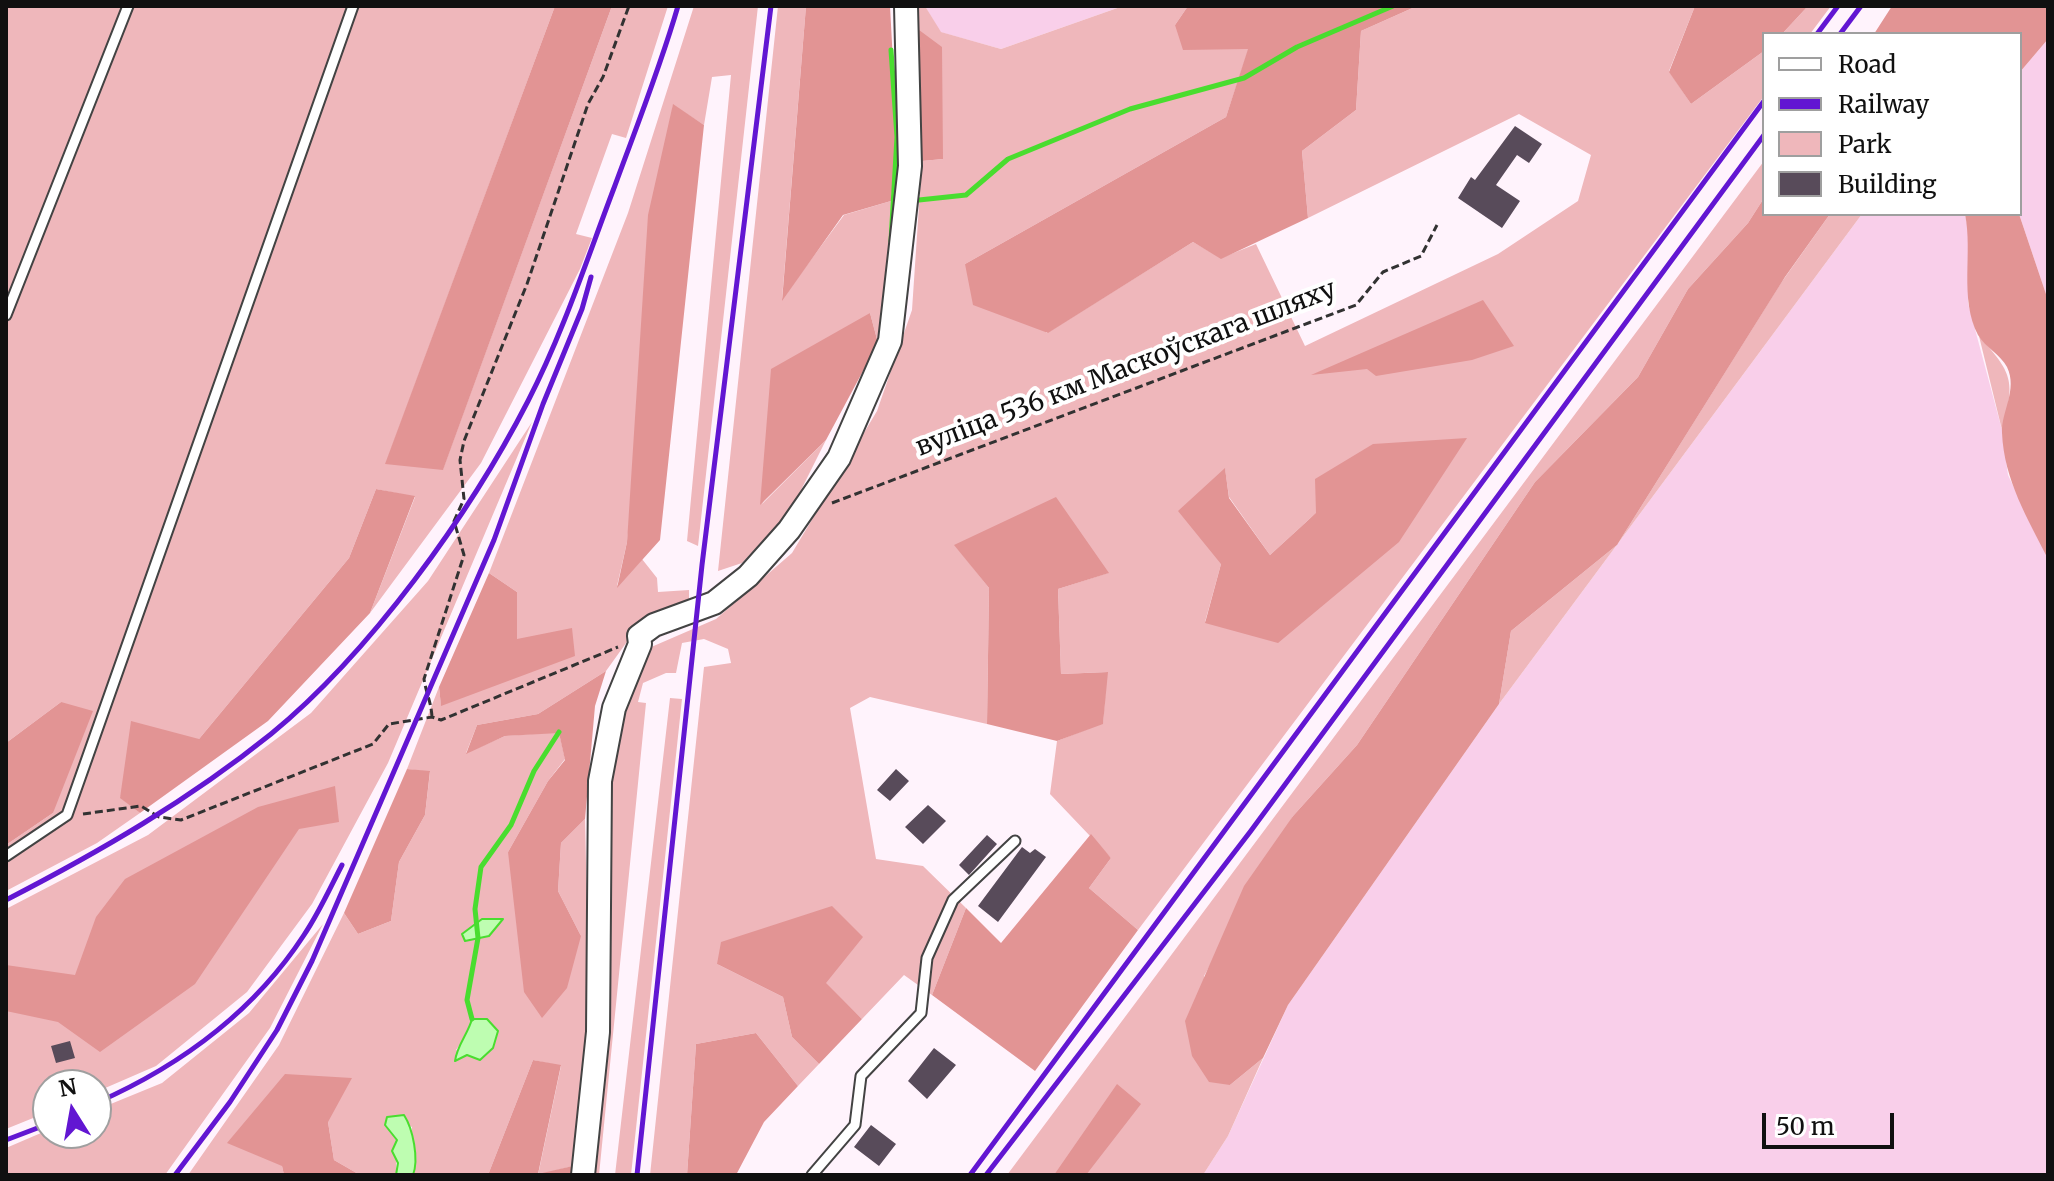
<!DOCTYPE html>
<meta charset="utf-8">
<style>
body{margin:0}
#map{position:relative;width:2054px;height:1181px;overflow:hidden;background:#fff3fc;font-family:Merriweather,serif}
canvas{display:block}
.frame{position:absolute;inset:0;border:8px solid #101010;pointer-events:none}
.legend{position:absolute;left:1762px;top:32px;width:260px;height:184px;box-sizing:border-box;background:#fff;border:2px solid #9f9f9f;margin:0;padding:10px 14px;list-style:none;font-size:24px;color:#101010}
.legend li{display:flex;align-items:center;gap:16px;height:40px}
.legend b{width:40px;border:2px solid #9f9f9f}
.north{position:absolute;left:32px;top:1069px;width:80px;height:80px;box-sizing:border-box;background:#fff;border:2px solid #9f9f9f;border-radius:50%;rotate:349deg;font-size:22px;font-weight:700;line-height:32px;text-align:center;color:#101010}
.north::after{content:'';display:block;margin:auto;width:28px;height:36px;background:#6216d2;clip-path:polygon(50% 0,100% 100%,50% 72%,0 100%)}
.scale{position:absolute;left:1762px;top:1113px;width:132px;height:36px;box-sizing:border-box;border:4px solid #101010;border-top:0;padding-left:10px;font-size:24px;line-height:28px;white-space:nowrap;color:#101010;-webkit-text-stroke:6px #fff;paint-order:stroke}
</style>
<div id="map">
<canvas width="2054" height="1181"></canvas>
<div class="frame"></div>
<ul class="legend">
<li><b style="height:10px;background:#fff"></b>Road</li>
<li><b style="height:10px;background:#6216d2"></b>Railway</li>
<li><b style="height:22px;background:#efb7bb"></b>Park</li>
<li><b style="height:22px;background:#584b5a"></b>Building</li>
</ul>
<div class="north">N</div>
<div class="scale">50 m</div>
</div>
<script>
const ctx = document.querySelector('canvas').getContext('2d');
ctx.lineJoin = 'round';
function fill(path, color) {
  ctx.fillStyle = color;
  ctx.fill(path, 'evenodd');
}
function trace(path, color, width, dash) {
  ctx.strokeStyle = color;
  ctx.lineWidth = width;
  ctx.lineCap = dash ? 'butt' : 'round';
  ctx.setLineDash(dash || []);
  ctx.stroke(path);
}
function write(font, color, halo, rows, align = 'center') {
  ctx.font = font + ' Merriweather,serif';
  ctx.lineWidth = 8;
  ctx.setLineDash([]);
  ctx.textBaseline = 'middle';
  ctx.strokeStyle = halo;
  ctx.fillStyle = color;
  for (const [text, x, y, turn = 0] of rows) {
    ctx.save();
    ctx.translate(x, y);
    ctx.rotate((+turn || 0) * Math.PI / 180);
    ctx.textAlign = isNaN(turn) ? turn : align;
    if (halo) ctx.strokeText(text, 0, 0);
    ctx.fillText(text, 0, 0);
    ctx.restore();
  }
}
fill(new Path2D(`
 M925,6h198l-122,43 -61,-17z
 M2048,39v261l-29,-86 1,-142z
 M1862,214h103l5,24 -2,65 34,127 6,45 40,84v616h-845l25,-39 60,-131 211,-301z`), '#f9cfea');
fill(new Path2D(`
 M6,6h549l-169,457 57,6 169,-463h56l-42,132 -14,-4 -36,100 16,4 -12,31 -99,194 -111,150 45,-116 -39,-8 -27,69 -150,181 -79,58 20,16 -43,30 -91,48v-46l47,-32 8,-111 -55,41z
 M694,6h64l-60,540 -11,-5 44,-466 -19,2 -8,48 -31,-20 -46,437 -10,44 25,-27 15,19 1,14 31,-2v13l-45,15 -38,53 -68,43 -61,11 -11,28 39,-17 54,-4 6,27 -17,22 -40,71 73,84 -23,-45 3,-48 24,-24 5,226 -13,120 -39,10 23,-109 -28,-6 -45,115h-75c6,-15 -2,-31 -1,-48l-25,-10 -2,8 12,15 -1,35h-36l-26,-15 -6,-38 -46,44 2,9h-96l91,-130 65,-132 14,21 33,-13 8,-59 26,-47 5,-43 -23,-3 32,-82 2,18 76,-65v-48l-28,-19 139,-360zM472,1019l8,41 -24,-10 12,-16z
 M778,6h28l-24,293 62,-84 47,-14 -1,65 -12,77 -8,-30 -108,191 64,-64 -35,70 -49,53 -24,8z
 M914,6h11l16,26 60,17 122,-43h65l-13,19 74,23 -23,69 -261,147 82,69 146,-91 28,16 35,-14 49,102 193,-92 80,-53 13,-46 -72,-41 -211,104 -6,-67 54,-41 5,-79 56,-25h278l-26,65 22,33 73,-53v45l-626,834 -49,-42 22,-30 -61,-64 7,-53 46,-18 4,-51 -46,2 -3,-85 50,-16 -153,-28 34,43 -2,136 -117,-27 -20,11 26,151 47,7 43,42 -34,87 -28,-20 -42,44 -37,-36 -108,-19 66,33 9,40 27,27 -21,22 -42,-53 -60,11 -9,131h-37l54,-508 27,-4 -3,-14 -24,-10 -22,4 -6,30h-10l-23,10 -5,19 8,1 -47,472h-5l14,-372 13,-95 28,-60 67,-29 76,-66 85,-142 35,-101 10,-149 21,-2 -28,-132zM1225,469l4,28 41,58 46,-42 -111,109 16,-58z
 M1808,6h23l-21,28h-28z
 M1764,161v37l-16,25 -60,66 -50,88 -103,105 -178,263 -64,71 -89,160 26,109 33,-27 -35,78 -25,39h-196z
 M1830,214h32l-363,490 12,-73 106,-86 164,-262z
 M1979,336c33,37 37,44 23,94z
 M532,422l-144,341 -76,141 -65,88 -91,74 -60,26v-7h-48v27l-42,17v-220l142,-74 163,-122 117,-132z
 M670,698l12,1 -51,476h-16z
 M323,924l-53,104 -105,147h-159v-27l42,-18v3h48v-23l66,-27 87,-70z`), '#efb7bb');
fill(new Path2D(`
 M555,6h57l-169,464 -58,-6z
 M806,6h84l7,131 -6,64 -48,14 -61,86z
 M1188,6h229l-56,25 -5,79 -54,41 6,67 -87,41 -28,-17 -145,91 -75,-28 -8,-41 261,-147 22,-68 -65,1 -8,-25z
 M1695,6h113l-26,28h-18v17l-73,53 -22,-32z
 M1892,6h156v33l-28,33v-38h-146z
 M915,27l27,20 1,112 -21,2z
 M673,104l31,21 -44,415 -43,48 10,-46 21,-327z
 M1764,198v16h66l-45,63 -168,268 -106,86 -12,73 -211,301 -25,53 -33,27 -21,-3 -17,-26 -7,-35 59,-135 49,-70 64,-71 178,-263 103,-105 50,-88 60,-66z
 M1965,214h54l29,86v259c-20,-40 -44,-79 -46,-126 -1,-21 16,-43 5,-66 -6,-12 -22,-20 -29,-32 -19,-37 -5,-82 -13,-121z
 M1483,300l31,46 -42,14 -96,16 -9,-7 -56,6z
 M870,313l8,30 -52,97 -66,65 11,-136z
 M1467,438l-68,104 -121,101 -73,-20 16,-59 -43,-53 47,-43 4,30 41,57 46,-42 -1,-34 58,-35z
 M376,489l39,7 -45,117 -102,108 -128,92 -20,-15 11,-77 68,18 150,-181z
 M1056,497l53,76 -51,16 3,85 47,-2 -5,52 -46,17 -70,-17 2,-136 -35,-43z
 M489,573l28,19v47l55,-11 3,28 -134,50 -2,-19z
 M606,671l-11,35 -10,113 -24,24 -3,48 23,45 -14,52 -25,30 -18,-26 -16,-140 40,-71 17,-21 -6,-27 -54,3 -39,18 11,-29 61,-11z
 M61,702l32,9 -40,102 -47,32v-102z
 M407,769l23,2 -5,44 -26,47 -8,59 -33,13 -14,-21z
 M335,786l4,36 -40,7 -104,155 -95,68 -42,-30 -52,-11v-46l69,10 21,-58 29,-38 133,-72z
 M1091,834l20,24 -22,30 49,42 -103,141 -103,-76 34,-87 35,35z
 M832,906l31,31 -37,46 36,36 -43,45 -27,-27 -9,-40 -66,-33 4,-22z
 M756,1033l42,53 -34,36 -28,53h-49l9,-131z
 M533,1060l28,5 -23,109 39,-9 -2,10h-87z
 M285,1074l67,4 -24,44 6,38 26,15h-76l-2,-9 -55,-23z
 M1117,1084l24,20 -55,71h-32z`), '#e29494');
const water = new Path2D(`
 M482,919h21l-14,17 -24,5 -3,-7z
 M472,1019h15l11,12 -5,17 -13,12 -13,-5 -12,6c2,-16 13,-27 17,-42z
 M404,1115c9,14 15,44 9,60h-17l2,-12 -6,-12 5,-11 -12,-15 2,-8z`);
fill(water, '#befdb1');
trace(water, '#49dd2f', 2);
trace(new Path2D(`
 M919,200l47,-5 42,-36 122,-50 114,-31 53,-31 96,-41
 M891,241l6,-104 -6,-87
 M472,1019l-5,-19 11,-62 -3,-29 6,-42 30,-42 23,-54 25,-39`), '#49dd2f', 5);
fill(new Path2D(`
 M1515,126l27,18 -13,19 -12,-8 -21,30 24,16 -18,27 -44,-30 13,-21 4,3z
 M896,769l13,12 -19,20 -13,-11z
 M928,805l18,16 -23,23 -18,-17z
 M987,835l10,9 -28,31 -10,-10z
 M1022,847l8,6 5,-4 11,8 -48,65 -20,-16z
 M70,1041l5,17 -19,5 -5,-17z
 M934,1048l22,17 -29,34 -19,-18z
 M871,1125l25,19 -17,22 -25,-19z`), '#584b5a');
const service = new Path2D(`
 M6,315l122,-309
 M6,856l61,-41 286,-809
 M812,1175l43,-50 6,-49 60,-63 6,-55 26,-58 62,-59`);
const tertiary = new Path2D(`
 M583,1175l15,-143 2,-251 14,-73 26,-64 -1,-8 15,-11 60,-22 34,-27 41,-46 50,-72 51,-117 20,-175 -4,-160`);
trace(service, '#434343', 13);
trace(tertiary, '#434343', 26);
trace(new Path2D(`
 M832,503l524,-198 27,-33 38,-16 16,-31
 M432,717c-1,-16 -6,-24 -8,-38l40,-124 -10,-34 10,-22 -4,-39 4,-19 63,-157 61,-180 15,-27 26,-71
 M83,814l58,-8 18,11 22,3 192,-76 16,-20 43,-7 9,3 177,-73`), '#323232', 3, [8, 4]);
trace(service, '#fff', 9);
trace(tertiary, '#fff', 22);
trace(new Path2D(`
 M1817,34l21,-28
 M1840,34l21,-28
 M6,900c93,-48 183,-100 265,-166 99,-81 199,-220 257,-333 35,-68 59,-142 86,-213 22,-60 46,-120 64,-182
 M96,1103c84,-37 157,-90 208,-168 15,-22 26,-47 38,-70
 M6,1140l42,-16
 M175,1175l55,-73 47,-72 35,-69 182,-421 49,-136 39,-95 9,-32
 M637,1175l65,-610 69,-559
 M970,1175l794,-1074
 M986,1175l264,-343 514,-697`), '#6216d2', 5);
write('26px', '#101010', '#fff', [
 ["вуліца 536 км Маскоўскага шляху",1126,369,-21]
]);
</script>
